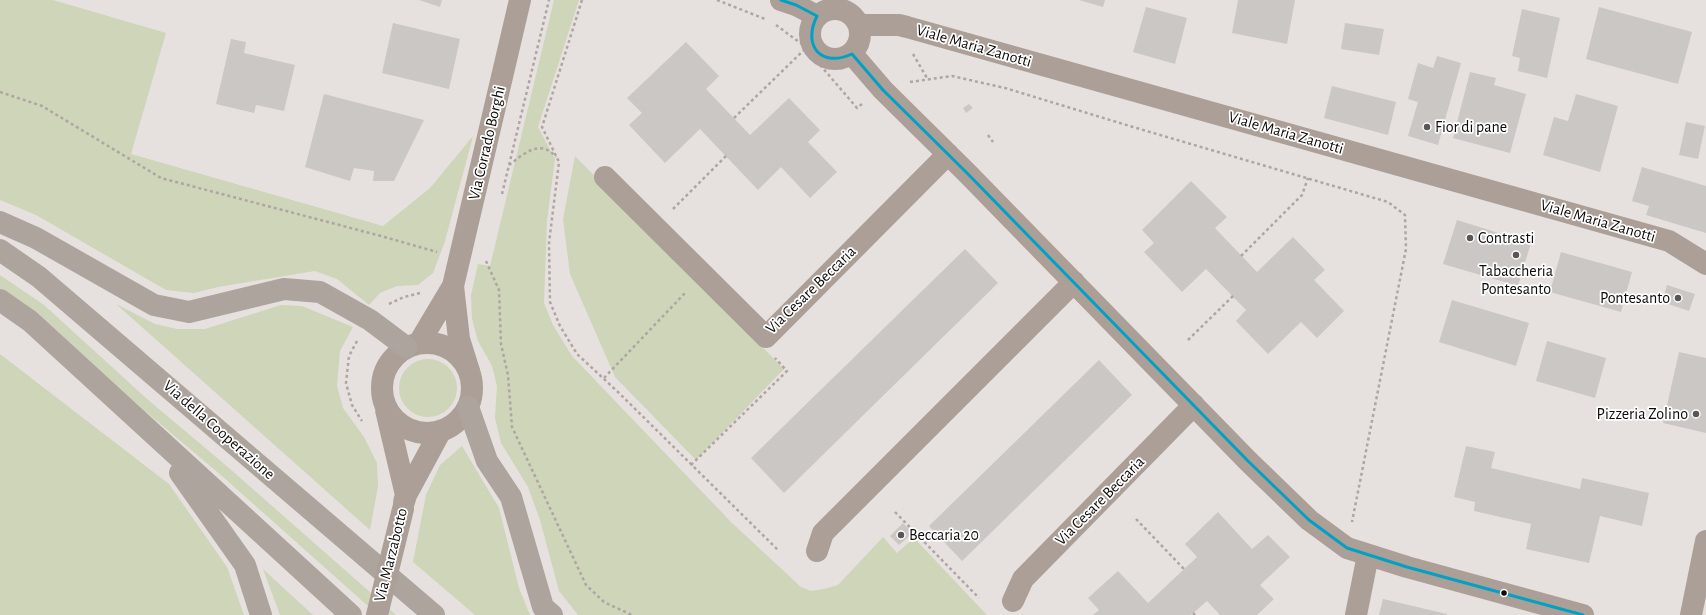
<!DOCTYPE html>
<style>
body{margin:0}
canvas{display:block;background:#e6e1de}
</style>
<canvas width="1706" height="615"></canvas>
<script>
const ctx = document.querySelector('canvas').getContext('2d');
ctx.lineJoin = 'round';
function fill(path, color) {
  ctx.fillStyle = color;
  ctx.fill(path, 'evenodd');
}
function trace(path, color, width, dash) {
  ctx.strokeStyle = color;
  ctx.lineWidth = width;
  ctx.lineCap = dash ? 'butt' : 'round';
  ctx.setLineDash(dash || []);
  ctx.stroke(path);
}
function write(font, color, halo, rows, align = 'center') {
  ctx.font = font + ' "Alegreya Sans",sans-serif';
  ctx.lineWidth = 3.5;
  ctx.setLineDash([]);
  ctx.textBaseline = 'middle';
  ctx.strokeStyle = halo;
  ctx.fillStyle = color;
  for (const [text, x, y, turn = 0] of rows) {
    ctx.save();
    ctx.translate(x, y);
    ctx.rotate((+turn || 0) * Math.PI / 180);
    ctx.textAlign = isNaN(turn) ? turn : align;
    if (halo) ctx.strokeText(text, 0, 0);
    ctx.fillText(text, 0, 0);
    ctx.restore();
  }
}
fill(new Path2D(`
 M0,0h53l113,33 -35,121 252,72 47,-38 43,-52 -28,105 -12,32 -15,12 -21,1 -17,7 -11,12 -32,-26 -22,-8 -97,16 -24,6 -28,-3 -130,-75 -36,-15z
 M554,0h25l-41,127 17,32 -8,61 -3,83 9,22 19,31 159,166 70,65 10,4 13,-2 14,-4 45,-48 14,16 17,-15 73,77h-409l-19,-24 -19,-71 -12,-33 -27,-44 -6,-25 2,-32 -5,-20 -14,-25 -6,-22 -1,-24 7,-31 12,2z
 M575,156l209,213 -88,91 -81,-83 -45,-103 -7,-55z
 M0,275l44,30 102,93 83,70 167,147h-18l-156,-139 -83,-70 -102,-92 -37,-25z
 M116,304l39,20 22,5h28l76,-24 21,1 51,21 -13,24 -3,35 6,22 21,29 13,26 1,23 -8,44z
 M0,354l169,130 58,83 17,48h-244z
 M399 388a29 29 0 1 1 58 0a29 29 0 1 1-58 0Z
 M462,446l37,62 20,80 11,27h-55l-62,-53 13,-67 14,-30z
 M263,569l50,46h-33z`), '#ced5b9');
fill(new Path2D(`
 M419,0h23l-2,7z
 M1079,0h26l-2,7z
 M1238,0h57l-8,44 -55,-11z
 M1146,7l41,11 -12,46 -42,-12z
 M1599,7l93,25 -14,52 -92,-25z
 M1522,9l38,9 -13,60 -29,-7 2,-13 -8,-2z
 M393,23l67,16 -11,50 -67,-16z
 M1345,23l39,6 -5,26 -38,-6z
 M231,39l15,3 -2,11 51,12 -11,46 -28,-6 -2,8 -38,-9z
 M686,42l33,34 -13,13 44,46 39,-37 31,32 -12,12 29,30 -27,26 -29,-31 -23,23 -58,-61 -35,34 -36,-38 13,-12 -15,-15z
 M1437,56l24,7 -23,82 -30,-9 10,-34 -10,-3 10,-36 15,5z
 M1470,72l26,6 -2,7 32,9 -16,59 -57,-15z
 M1332,86l64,16 -8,33 -64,-17z
 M324,94l100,26 -30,61h-21l1,-10 -20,-3 -4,13 -45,-14z
 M1576,94l42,12 -18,66 -57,-17 11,-38 14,4z
 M969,104l4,4 -7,5 -3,-5z
 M1686,122l19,4 -7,33 -19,-4z
 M1642,167l64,19v47l-60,-18 3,-9 -17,-5z
 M1191,181l36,36 -12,11 42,44 36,-35 32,33 -11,10 30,31 -27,27 -16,-16 -33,32 -32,-33 10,-11 -40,-41 -24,23 -38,-40 10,-9 -12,-13z
 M1457,220l74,23 -13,43 -75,-22z
 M965,249l33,34 -214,210 -33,-35z
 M1561,252l71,20 -11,40 -71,-20z
 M1667,285l28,9 -6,17 -27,-9z
 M1452,300l77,23 -13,43 -77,-24z
 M1547,341l59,17 -11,40 -59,-17z
 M1679,352l27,6v75l-43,-10z
 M1099,360l33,35 -170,166 -33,-35z
 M1466,446l29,6 -4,16 89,21 2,-11 67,15 -7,33 -42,-10 -11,47 -63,-14 5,-25 -57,-13 1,-9 -21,-5z
 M1218,512l34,37 16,-14 22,22 -30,28 14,14 -17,16h-37l-13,-14 -16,14h-98l6,-5 -11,-12 30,-27 30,32 49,-46 -12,-13z
 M903,523l10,10 -14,12 -9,-9z
 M1383,599l64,15v1h-68z`), '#cbc7c5');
trace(new Path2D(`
 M582,0l-40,127 17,35 -10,81 1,59 10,24 17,28 41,38 161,159
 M717,0l48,19
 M776,25l27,20 54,63 5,-4
 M913,54l14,24
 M910,82l42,-6 53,12 128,39 255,75 17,13 1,34 -54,273
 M0,92l42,14 119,72 220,58 56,16
 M734,118l72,-70
 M988,135l5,7
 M509,165c15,-11 31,-27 47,-8
 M502,194l47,-194
 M673,209l53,-53
 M1241,256l61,-61 6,-17
 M486,261l13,29 2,54 7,31 4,52 74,158 18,17 28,13
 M389,304l15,-7 16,-4
 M1188,340l45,-44
 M357,341l-8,15 -3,27 6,22 10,16
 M604,378l82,-86
 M691,465l96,-94 -12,-13
 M895,512l84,86
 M1136,519l48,50
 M1193,613l2,2`), '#afa5a1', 2.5, [3, 3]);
trace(new Path2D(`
 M781,0l15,5 21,11
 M810 34a25 25 0 1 1 50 0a25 25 0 1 1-50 0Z
 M859,25h40l8,2 762,214 37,23
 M852,54l31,36 84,83 281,288 61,59 38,28 60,19 176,48
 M605,177l161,160 182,-183
 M453,286l6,53 10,32
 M419,343l34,-57 67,-286
 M817,551l6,-18 251,-251
 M1013,601l10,-22 171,-174
 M1356,615l12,-60
 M1691,615l15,-74`), '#ac9f98', 22);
trace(new Path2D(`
 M382 388a45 45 0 1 1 90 0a45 45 0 1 1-90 0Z
 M386,410l20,85
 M404,502l2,-7 34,-63`), '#ac9f98', 22);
trace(new Path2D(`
 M0,222l36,16 118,67 35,7 95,-23 36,3 50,28 36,27
 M0,250l39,27 395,338
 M0,300l30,21 321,294
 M468,407l19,54 24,36 32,110 9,8
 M180,473l65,92 16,50`), '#aea49e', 22);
trace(new Path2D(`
 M377,615l26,-106`), '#ac9f98', 22);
trace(new Path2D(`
 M781,0l15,5 21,11c-15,30 4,52 35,38l31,36 84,83 281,288 61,59 38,28 60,19 176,48`), '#01a1c4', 3);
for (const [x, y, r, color] of [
 [1427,127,4,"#5a5654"],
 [1470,238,4,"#5a5654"],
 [1516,255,4,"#5a5654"],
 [1678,298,4,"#5a5654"],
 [1696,414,4,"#5a5654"],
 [901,535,4,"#5a5654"],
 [1504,593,3.5,"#0e0b09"]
]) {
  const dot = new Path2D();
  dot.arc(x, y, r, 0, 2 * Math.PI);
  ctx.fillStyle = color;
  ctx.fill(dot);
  trace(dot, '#fff', 1.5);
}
write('16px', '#0e0b09', '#fff', [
 ["Viale Maria Zanotti",974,46,16],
 ["Viale Maria Zanotti",1286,133,16],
 ["Via Corrado Borghi",487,143,-77],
 ["Viale Maria Zanotti",1598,221,16],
 ["Via Cesare Beccaria",811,290,-44],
 ["Via della Cooperazione",219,430,41],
 ["Via Cesare Beccaria",1100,501,-45],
 ["Via Marzabotto",391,555,-76]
]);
write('16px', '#0e0b09', '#fff', [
 ["Fior di pane",1435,127],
 ["Contrasti",1478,238],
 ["Tabaccheria",1516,271,"center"],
 ["Pontesanto",1516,289,"center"],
 ["Pontesanto",1670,298,"right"],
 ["Pizzeria Zolino",1688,414,"right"],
 ["Beccaria 20",909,535]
], 'left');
</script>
